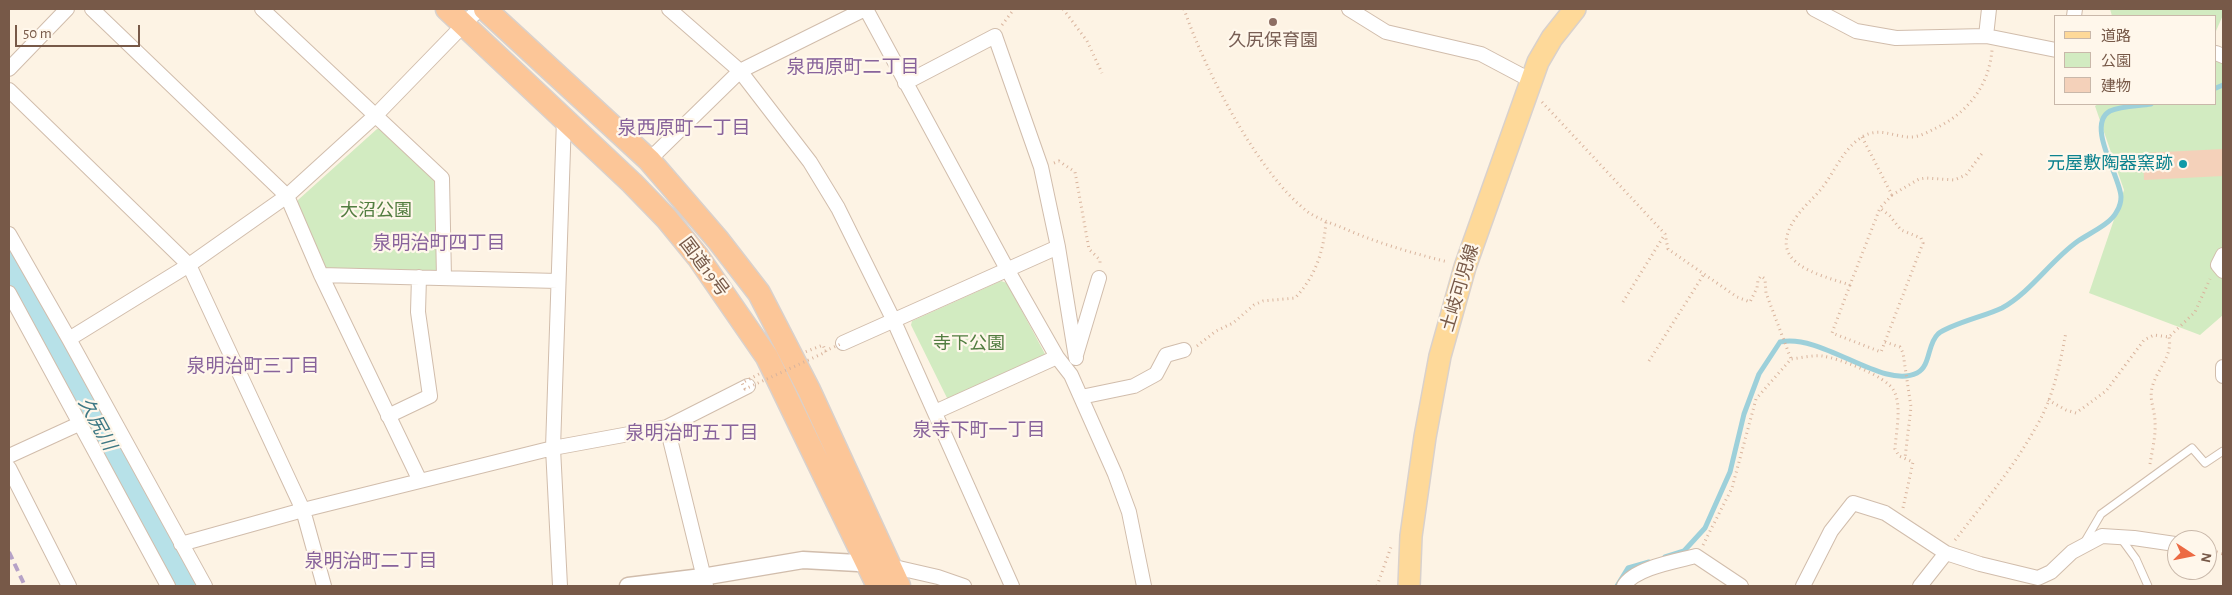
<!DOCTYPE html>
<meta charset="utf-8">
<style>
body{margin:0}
#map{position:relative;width:2232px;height:595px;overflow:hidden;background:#fdf3e4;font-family:"Alegreya Sans","Noto Sans JP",sans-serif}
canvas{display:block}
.frame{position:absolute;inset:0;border:10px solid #775948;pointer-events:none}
.legend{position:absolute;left:2054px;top:15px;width:162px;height:90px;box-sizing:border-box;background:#fff7eb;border:1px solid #c9b8aa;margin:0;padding:6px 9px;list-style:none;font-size:15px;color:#775948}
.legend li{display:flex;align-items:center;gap:10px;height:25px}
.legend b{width:25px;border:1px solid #c9b8aa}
.north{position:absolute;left:2167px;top:530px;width:50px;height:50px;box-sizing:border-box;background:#fff7eb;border:1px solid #c9b8aa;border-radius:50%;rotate:101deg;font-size:14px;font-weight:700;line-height:20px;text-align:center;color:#775948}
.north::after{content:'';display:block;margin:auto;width:18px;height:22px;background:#ec6a43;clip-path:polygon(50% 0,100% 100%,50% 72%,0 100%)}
.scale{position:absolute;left:15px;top:25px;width:125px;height:22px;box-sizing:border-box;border:2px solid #775948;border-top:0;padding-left:6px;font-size:15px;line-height:18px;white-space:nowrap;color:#775948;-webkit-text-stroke:4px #fff7eb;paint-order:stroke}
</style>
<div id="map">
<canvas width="2232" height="595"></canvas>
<div class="frame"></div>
<ul class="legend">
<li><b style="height:6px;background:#fed999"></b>道路</li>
<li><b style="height:14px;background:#d2ebc1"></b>公園</li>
<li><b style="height:14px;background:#f4d1ba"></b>建物</li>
</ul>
<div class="north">N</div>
<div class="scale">50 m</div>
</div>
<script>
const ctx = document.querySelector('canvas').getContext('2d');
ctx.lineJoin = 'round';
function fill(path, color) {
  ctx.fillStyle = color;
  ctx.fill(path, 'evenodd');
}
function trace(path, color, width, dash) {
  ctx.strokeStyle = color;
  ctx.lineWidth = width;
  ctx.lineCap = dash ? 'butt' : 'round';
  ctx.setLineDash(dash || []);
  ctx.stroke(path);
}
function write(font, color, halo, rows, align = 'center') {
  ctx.font = font + ' "Alegreya Sans","Noto Sans JP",sans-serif';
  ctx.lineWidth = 4.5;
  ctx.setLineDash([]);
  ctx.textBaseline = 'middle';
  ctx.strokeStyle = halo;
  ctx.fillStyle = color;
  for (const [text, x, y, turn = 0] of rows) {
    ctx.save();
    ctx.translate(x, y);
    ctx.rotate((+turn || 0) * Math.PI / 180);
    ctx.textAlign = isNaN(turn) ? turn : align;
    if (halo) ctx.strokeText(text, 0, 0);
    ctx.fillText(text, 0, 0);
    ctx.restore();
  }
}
fill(new Path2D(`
 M2110,9h113v6l-7,16v-15h-104z
 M2223,47v268l-23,20 -111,-42 35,-103 -29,-84 3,-2h118v-44z
 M377,129h8l51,52 3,89 -2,2 -112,-4 -28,-61 1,-7z
 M1001,281l6,2 38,71 -1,3 -96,43 -37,-75 1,-4z`), '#d2ebc1');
trace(new Path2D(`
 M2216,88l7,-3
 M1665,557l19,-6 21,-23 25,-56 14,-58 15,-40 21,-32c43,-9 102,48 137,31 14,-7 10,-29 21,-39 12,-10 48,-18 64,-26 29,-16 49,-48 76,-67 12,-8 33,-17 39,-30 3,-5 4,-9 4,-14 0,-19 -36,-72 -11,-86 11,-5 29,-5 41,-7
 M1617,586l11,-18 21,-6`), '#9dd0da', 5);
trace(new Path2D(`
 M9,263l176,323`), '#b7e1e8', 30);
fill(new Path2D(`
 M2223,149v27l-79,4 -1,-27z`), '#f4d1ba');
const service = new Path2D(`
 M2120,537l16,22 12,27
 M2084,543l17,-29 91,-66 13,15 18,-12`);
const minor = new Path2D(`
 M92,9l195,187 34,79 99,206
 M262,9l180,169 2,100
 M669,9l71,62 70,91 28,46 55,111 119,267
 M866,9l141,260 50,88 14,18 44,99 14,38 15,74
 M1349,9l37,23 95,22 51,27
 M1814,9l42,22 40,7 90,-2 70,14
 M2074,16l1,-7
 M1986,36l3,-27
 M2216,53l7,3
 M9,69l58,-60
 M905,83l90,-47 46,131 17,80 18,111
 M9,90l180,175 114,245 21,76
 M649,160l91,-89 125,-62
 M9,234l60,105 136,247
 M2223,255l-5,10 5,6
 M321,275l237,6
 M9,293l159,293
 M69,339l120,-74 98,-69 89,-81 103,-106
 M843,343l215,-96
 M1076,355l23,-77
 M2223,367v9
 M1081,397l53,-11 22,-12 10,-19 18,-5
 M935,412l122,-55
 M388,416l42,-20 -12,-84 1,-35
 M667,427l39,159
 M9,456l72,-33
 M9,468l60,118
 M181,544l122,-34 250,-62 114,-21 81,-41
 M890,566l48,11 26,9
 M560,586l-7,-138 11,-329
 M1624,586c10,-18 53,-25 72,-30l45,30
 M1803,586l28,-55 22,-28 32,10 61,40 34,11 58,14 13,-6 21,-20 30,-16 32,2 41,6
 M1920,586l26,-33`);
const tertiary = new Path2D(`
 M628,586l74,-9 101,-17 73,4`);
const primary = new Path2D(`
 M1409,586l2,-50 14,-99 15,-81 25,-89 73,-205 14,-24 23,-29`);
const trunk = new Path2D(`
 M447,9l185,174 35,36 31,38 69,100 111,229
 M485,9l164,151 69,80 41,53 50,97 90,196`);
trace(service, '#d1bdac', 9);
trace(minor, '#d1bdac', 16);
trace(tertiary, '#d1bdac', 19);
trace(primary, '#d9d1cc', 24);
trace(trunk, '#d9d1cc', 25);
trace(new Path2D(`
 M1063,9l24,32 15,32
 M1184,9c20,59 74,165 124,203 10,7 23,11 35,16 34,15 69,25 105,34
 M1002,25l12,-16
 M1542,102l123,132 3,15 69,48 13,5 7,-14 1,-8 3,-4 4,3 1,14 25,66
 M1862,137l30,58 27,-16 7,-1 28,2 12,-5 17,-23
 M1054,163l5,-2 16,11 14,77 11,11v5
 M1892,195l-12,13 -30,77c-33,-11 -87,-22 -53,-69 7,-10 17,-18 25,-28 13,-17 21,-39 40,-51 18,-11 33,1 51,0 8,-1 15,-5 21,-8 33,-15 55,-43 58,-79
 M1850,285l-18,48 49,19 42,-109 -2,-5 -20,-8 -11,-14 -10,-8
 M1623,302l42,-68
 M1885,342l15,5 3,6 8,54 -6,51
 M1197,346l19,-15 17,-8 21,-18 9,-4 32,-3c21,-22 29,-48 31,-77
 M1649,361l55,-87
 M2048,400l18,10 10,3 30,-22 38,-51 10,-5 15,2 26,-25 15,-33
 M2150,464c2,-13 6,-28 5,-42 0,-12 -6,-22 -3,-34 4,-18 21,-31 17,-51
 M1955,540c28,-36 59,-73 81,-113 17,-28 24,-63 30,-95
 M1703,545l29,-57 24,-89 35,-40c10,-1 21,-4 31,-3 16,2 65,20 72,35 8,16 2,40 1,58l4,7 14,6 -10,46
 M2207,549l16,5
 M1377,586l14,-39`), '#d9b49d', 3, [1, 4]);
trace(service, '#fff', 7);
trace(minor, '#fff', 14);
trace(tertiary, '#fff', 16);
trace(primary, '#fed999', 21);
trace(trunk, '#fcc698', 22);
trace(new Path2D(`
 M9,552l16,34`), '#b6a2c7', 4, [8, 5]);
trace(new Path2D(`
 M825,351l18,-8
 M759,374l-17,9 3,6 81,-37 -3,-7 -18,7`), '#d9b49d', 3, [1, 4]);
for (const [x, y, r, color] of [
 [1273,22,5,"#8d6e63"],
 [2183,164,5,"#0f9aa8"]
]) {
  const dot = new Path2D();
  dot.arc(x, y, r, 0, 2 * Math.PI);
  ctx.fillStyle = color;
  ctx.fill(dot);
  trace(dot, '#fff7eb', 2);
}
write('18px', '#785e54', '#fff7eb', [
 ["久尻保育園",1273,41]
]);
write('18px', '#0d838f', '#fff7eb', [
 ["元屋敷陶器窯跡",2173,164]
], 'right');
write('18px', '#527d40', '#fff7eb', [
 ["大沼公園",376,211],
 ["寺下公園",969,344]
]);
write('18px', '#775948', '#fff7eb', [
 ["国道19号",704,267,53],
 ["土岐可児線",1460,288,-73]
]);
write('19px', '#88639b', '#fff7eb', [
 ["泉西原町二丁目",853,67],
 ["泉西原町一丁目",684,128],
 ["泉明治町四丁目",439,243],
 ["泉明治町三丁目",253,366],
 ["泉寺下町一丁目",979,430],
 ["泉明治町五丁目",692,433],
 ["泉明治町二丁目",371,561]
]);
write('italic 19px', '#3e7884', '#fff7eb', [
 ["久尻川",97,424,61]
]);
</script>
